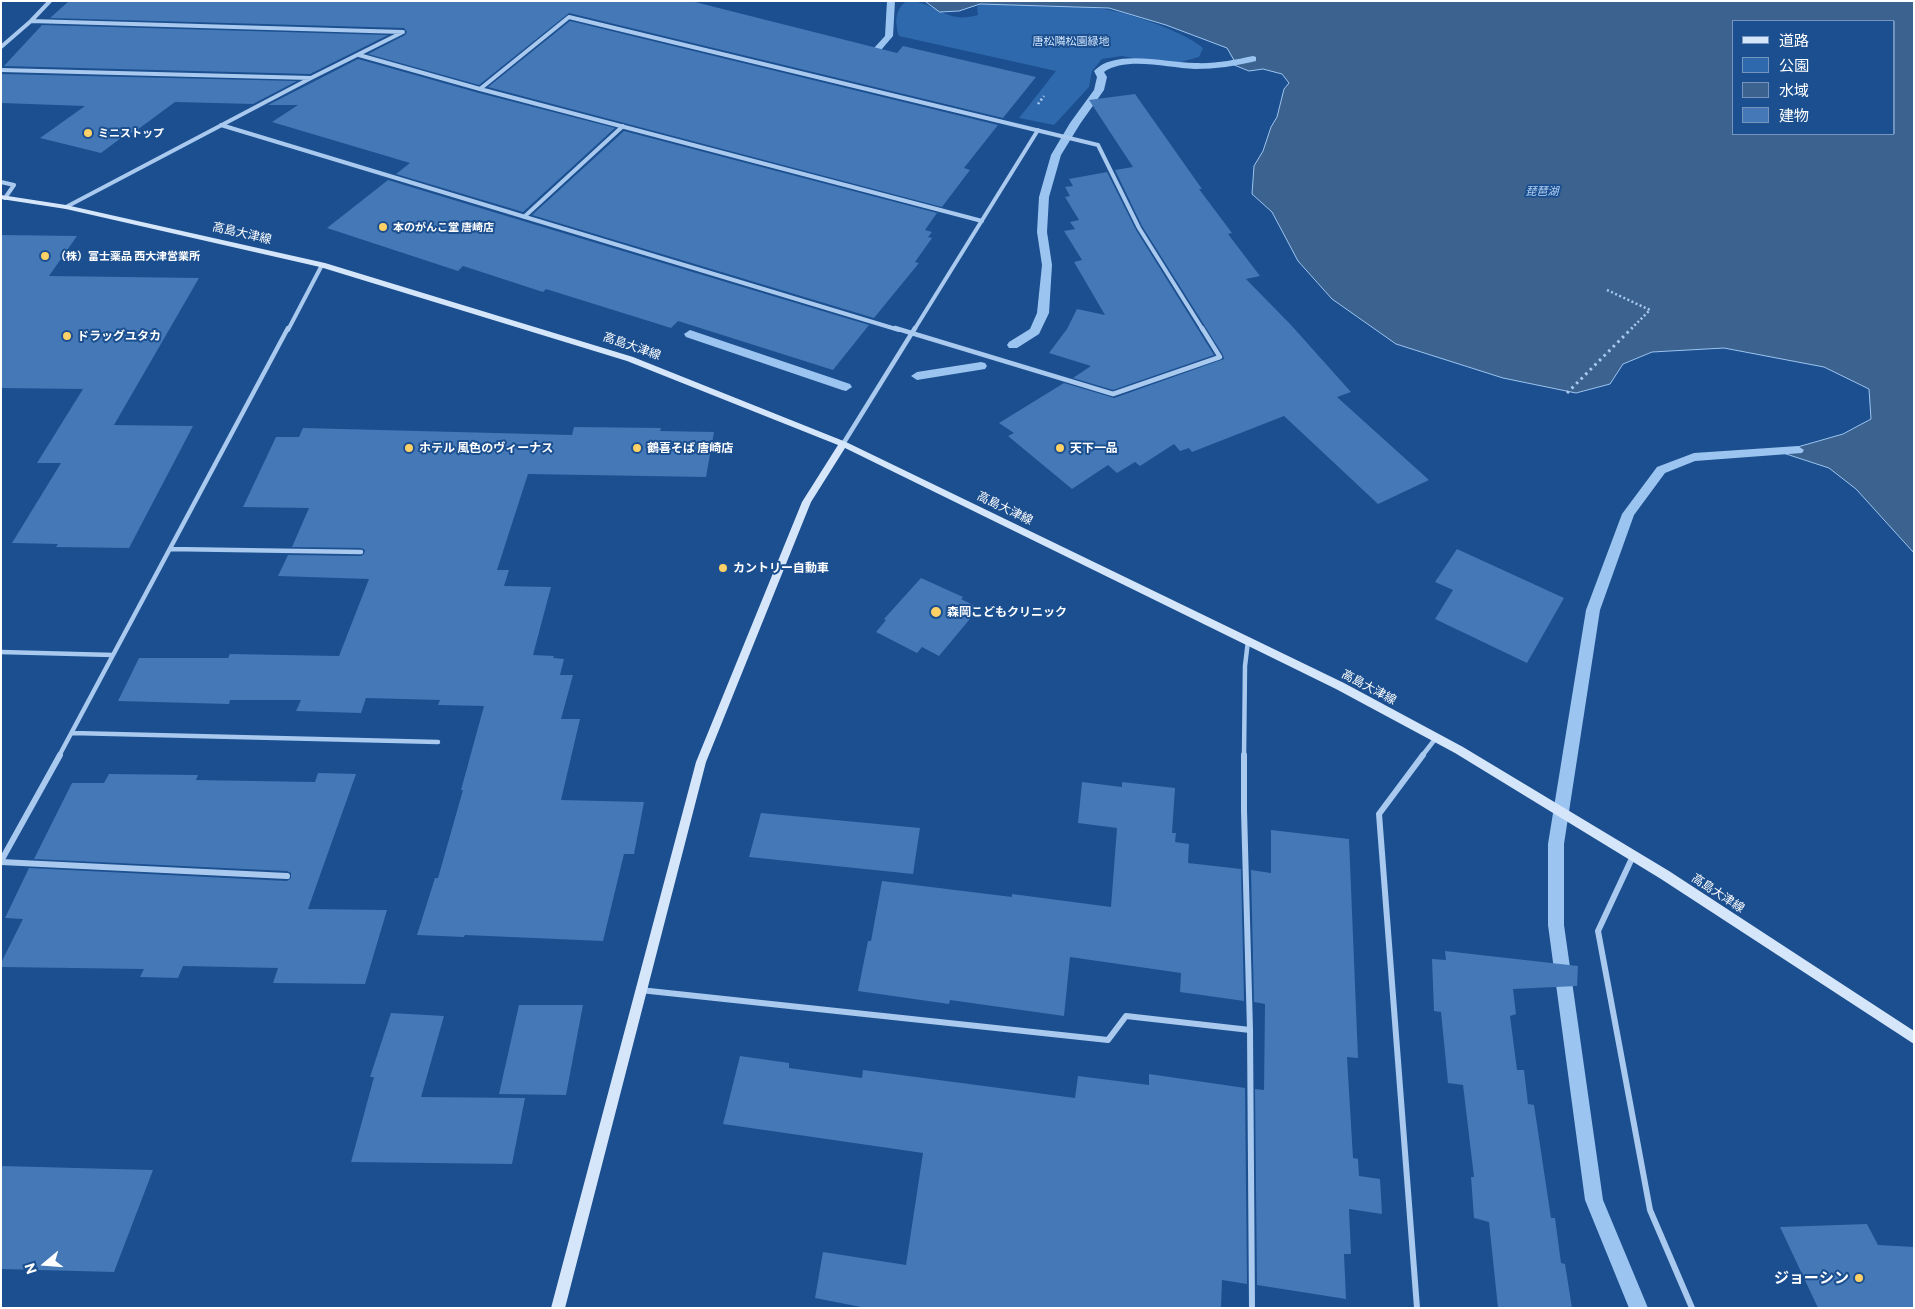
<!DOCTYPE html>
<meta charset="utf-8">
<style>
body{margin:0}
#map{position:relative;width:1915px;height:1309px;overflow:hidden;background:#1b4f8f;font-family:Commissioner,"Noto Sans JP",sans-serif}
canvas{display:block}
.frame{position:absolute;inset:0;border:2px solid #fff;pointer-events:none}
.legend{position:absolute;left:1732px;top:20px;width:162px;height:115px;box-sizing:border-box;background:#1b4f8f;border:1px solid #7695bc;margin:0;padding:6px 9px;list-style:none;font-size:15px;color:#fff}
.legend li{display:flex;align-items:center;gap:10px;height:25px}
.legend b{width:25px;border:1px solid #7695bc}
.north{position:absolute;left:20px;top:1239px;width:50px;height:50px;-webkit-text-stroke:4px #1b4f8f;paint-order:stroke;rotate:252deg;font-size:14px;font-weight:700;line-height:20px;text-align:center;color:#fff}
.north::after{content:'';display:block;margin:auto;width:18px;height:22px;background:#fff;clip-path:polygon(50% 0,100% 100%,50% 72%,0 100%)}
</style>
<div id="map">
<canvas width="1915" height="1309"></canvas>
<div class="frame"></div>
<ul class="legend">
<li><b style="height:6px;background:#d6e6fa"></b>道路</li>
<li><b style="height:14px;background:#2e69ad"></b>公園</li>
<li><b style="height:14px;background:#3c6290"></b>水域</li>
<li><b style="height:14px;background:#4478b7"></b>建物</li>
</ul>
<div class="north">N</div>
</div>
<script>
const ctx = document.querySelector('canvas').getContext('2d');
ctx.lineJoin = 'round';
function fill(path, color) {
  ctx.fillStyle = color;
  ctx.fill(path, 'evenodd');
}
function trace(path, color, width, dash) {
  ctx.strokeStyle = color;
  ctx.lineWidth = width;
  ctx.lineCap = dash ? 'butt' : 'round';
  ctx.setLineDash(dash || []);
  ctx.stroke(path);
}
function write(font, color, halo, rows, align = 'center') {
  ctx.font = font + ' Commissioner,"Noto Sans JP",sans-serif';
  ctx.lineWidth = 4;
  ctx.setLineDash([]);
  ctx.textBaseline = 'middle';
  ctx.strokeStyle = halo;
  ctx.fillStyle = color;
  for (const [text, x, y, turn = 0] of rows) {
    ctx.save();
    ctx.translate(x, y);
    ctx.rotate((+turn || 0) * Math.PI / 180);
    ctx.textAlign = isNaN(turn) ? turn : align;
    if (halo) ctx.strokeText(text, 0, 0);
    ctx.fillText(text, 0, 0);
    ctx.restore();
  }
}
fill(new Path2D(`
 M907,1c30,0 38,24 71,14l-1,-8 3,-3c41,1 83,0 123,5 25,3 82,23 100,39l-4,9 -18,5h-26l-33,-6 -20,3 -10,12 -3,16 -35,38 -35,-7 37,-47 -157,-35c-4,-12 -5,-27 8,-35z`), '#2e69ad');
const water = new Path2D(`
 M925,1h989v552l-58,-64 -27,-21 -49,-16 63,-18 28,-15 -2,-30 -45,-22 -100,-19 -72,4 -29,12 -13,20 -34,9 -73,-15 -107,-34 -64,-45 -34,-38 -26,-49 -20,-18 2,-28 9,-15 8,-24 6,-10 7,-28 5,-6 -7,-9 -19,-5 -14,2 -15,-6 1,-3 -8,-14 -61,-23 -57,-17 -129,-4 -21,7 -19,1zM1734,21h160v113h-160z`);
fill(water, '#3c6290');
trace(water, '#9cc4f0', 1);
fill(new Path2D(`
 M887,1h8l-2,35 -23,27h-6v-4l21,-23z
 M1253,56l3,1v4c-20,5 -41,8 -61,8 -26,-1 -69,-13 -91,3l3,5 -3,13 -24,34 -19,31 -12,42 -2,35 5,33 -3,48 -10,21 -22,14h-8l-2,-3 2,-3 21,-13 7,-16 5,-48 -5,-33 2,-35 12,-42 19,-32 24,-33 3,-13 -3,-6c21,-23 74,-8 101,-8 20,1 39,-3 58,-7z
 M690,330l160,54 2,3 -6,4 -4,-1 -156,-53 -2,-3z
 M981,362l4,1 2,3 -2,3 -68,11 -6,-4 6,-4z
 M1798,446l6,4 -2,3 -107,8 -30,12 -31,42 -34,95 -36,234v81l39,275 45,108h-19l-44,-108 -37,-275v-81l38,-234 36,-96 35,-47 37,-14z`), '#9cc4f0');
fill(new Path2D(`
 M69,1h622l206,52 6,-7 133,31 -33,41 -434,-105 -90,72 -111,-31 37,-19 2,-3 -3,-4 -354,-10z
 M570,21l428,104 -34,43 6,2 -28,37 -454,-120z
 M42,25l346,10 -78,39 -306,-8z
 M358,59l121,34 136,35 -92,84 -127,-38 14,-11 -138,-41 26,-17h-30z
 M1,74l296,7 -44,23 -78,-2 -42,31 -4,-1 -28,21 -61,-15 45,-32 -84,-3z
 M1135,94l67,95h-3l33,44 -4,1 32,42 -14,3 45,46 60,67 -14,5 92,83 -51,24 -94,-88 -92,36 -3,-4 -9,3 -6,-7 -34,22 -5,-4 -18,11 -9,-8 -36,24 -64,-53 6,-3 -15,-10 65,-40 50,15 110,-39 -1,-4 -81,-129 -27,-56 18,-3 -44,-67z
 M624,131l313,82 -12,17 7,2 -4,5 4,1 -17,24 4,1 -45,55 -342,-103z
 M1107,172l29,58 78,125 -101,35 -40,-12 18,-12 -42,-13 18,-24 10,-20 28,6 -31,-53 8,-2 -18,-29 11,-2 -5,-7 9,-2 -14,-23 5,-1 -5,-9 8,-1 -4,-7z
 M388,180l135,41 346,104 -36,45 -155,-49 -7,7 -125,-39 -3,3 -80,-26 -5,5 -131,-43z
 M1,235l76,1 -28,40 150,2 -85,147 79,1 -64,122 -73,-1 2,-3 -46,-1 49,-80h-24l46,-74 -82,-1z
 M574,427l87,1 -1,3 54,1 -8,45 -178,-3 -31,96h12l-5,16 47,1 -18,68 21,1 -1,2 11,1 -4,16h13l-12,44h19l-19,81 83,2 -10,52h-10l-21,87 -138,-6 -1,2 -47,-2 18,-57h3l25,-88h-2l23,-84 -46,-1 2,-5 -74,-2 -5,15 -65,-2 5,-11h-71l-1,4 -111,-3 21,-43h89l2,-4 109,2 30,-77 -91,-3 10,-21 73,1 3,-2 1,-4 -4,-2 -69,-1 17,-39 -66,-1 33,-70h23l4,-9 269,7z
 M1457,549l107,49 -37,65 -92,-44 18,-29 -18,-8z
 M921,578l42,19 -2,2 18,9 -40,48 -17,-9 -5,6 -41,-21 10,-12 -2,-1z
 M318,773l38,1 -48,135 79,1 -22,74 -92,-1 5,-15 -95,-2 -5,12 -38,-1 4,-8 -143,-2v-4l22,-44 -18,-1 24,-50 258,13 4,-3v-5l-4,-2 -253,-12 38,-76h32l5,-9 89,1 -2,5 119,2z
 M1082,782l40,5v-5l53,6 -3,45h4l-1,9 14,2 -1,19 53,6 3,132 -64,-9 1,-19 -111,-16 -6,59 -114,-16 -1,4 -91,-13 10,-50h3l11,-60 130,16v-3l99,13 6,-79 -39,-5z
 M761,813l159,15 -7,46 -164,-17z
 M1271,830l78,9 9,219 -11,-1 6,101 5,1 1,17 21,3 2,35 -33,-5 2,45h-7l2,45 -89,-14 -2,-196 9,1 1,-86 -11,-2 -3,-132 20,3z
 M1445,951l133,15 -1,20 -64,3 3,25 -6,2 7,54h7l4,34 6,1 17,113h4l6,45 4,1 7,44h-74l-9,-86 -15,-4 -3,-41h3l-11,-92 -15,-2 -7,-71 -7,-1 -2,-52 14,1z
 M519,1005h64l-17,90 -67,-1z
 M391,1013l53,3 -23,81 104,1 -13,66 -161,-2 23,-85h-4z
 M740,1056l49,7v5l73,10 1,-8 212,28 3,-22 71,9v-11l96,14 2,196 -25,-4 -1,28h-355l-51,-10 8,-46 83,13 17,-112 -200,-29z
 M1,1166l152,4 -39,102 -113,-3z
 M1867,1224l11,21 36,2v61h-96l-38,-81z`), '#4478b7');
trace(new Path2D(`
 M1038,104l6,-8
 M1607,290l43,20 -20,20`), '#a9c9ee', 2.5, [2, 2.5]);
trace(new Path2D(`
 M1567,393l65,-65`), '#a9c9ee', 3, [2.5, 4]);
trace(new Path2D(`
 M31,21l19,-20
 M1,47l30,-26 372,11
 M359,55l121,34 502,132
 M1,70l310,8
 M480,89l89,-72 529,128 41,83 64,102
 M221,125l678,205
 M1,182l13,3 -9,13
 M66,207l245,-129 90,-45
 M524,217l99,-91
 M288,330l34,-65
 M914,330l124,-200`), '#a9c9ee', 4);
trace(new Path2D(`
 M895,328l218,66 107,-37 -18,-29
 M843,444l72,-116
 M170,549l191,3
 M1,652l112,3
 M72,733l366,9
 M59,756l229,-428
 M1244,756l1,-90 3,-25
 M1422,756l14,-18`), '#a9c9ee', 4.5);
trace(new Path2D(`
 M1244,755v55l6,220 2,278
 M1633,856l-35,75 52,279 42,98
 M1,861l59,-106
 M1,862l286,14
 M640,990l468,50 18,-24 124,14
 M1417,1308l-38,-494 44,-59`), '#a9c9ee', 6);
fill(new Path2D(`
 M1,195l65,10 259,58 308,94 213,85 498,241 119,64 206,124 245,160v13l-253,-165 -206,-126 -119,-64 -491,-241 -34,54 -105,260 -141,546h-14l145,-546 106,-260 36,-57 -211,-84 -307,-94 -254,-58 -65,-10z`), '#d6e6fa');
for (const [x, y, r, color] of [
 [88,133,5,"#ffd166"],
 [383,227,5,"#ffd166"],
 [45,256,5,"#ffd166"],
 [67,336,5,"#ffd166"],
 [409,448,5,"#ffd166"],
 [637,448,5,"#ffd166"],
 [1060,448,5,"#ffd166"],
 [723,568,5,"#ffd166"],
 [936,612,6,"#ffd166"],
 [1859,1278,5,"#ffd166"]
]) {
  const dot = new Path2D();
  dot.arc(x, y, r, 0, 2 * Math.PI);
  ctx.fillStyle = color;
  ctx.fill(dot);
  trace(dot, '#1b4f8f', 2);
}
write('11px', '#cfe3fa', '#1b4f8f', [
 ["唐松隣松園緑地",1071,41]
]);
write('bold 11px', '#fff', '#1b4f8f', [
 ["ミニストップ",98,133],
 ["本のがんこ堂 唐崎店",393,227],
 ["（株）富士薬品 西大津営業所",55,256]
], 'left');
write('italic 11px', '#b5d3f5', '#1b4f8f', [
 ["琵琶湖",1542,191]
]);
write('12px', '#fff', '#1b4f8f', [
 ["高島大津線",242,233,13],
 ["高島大津線",632,346,19],
 ["高島大津線",1005,508,26],
 ["高島大津線",1369,687,28],
 ["高島大津線",1718,893,33]
]);
write('bold 12px', '#fff', '#1b4f8f', [
 ["ドラッグユタカ",77,336],
 ["ホテル 風色のヴィーナス",419,448],
 ["鶴喜そば 唐崎店",647,448],
 ["天下一品",1070,448],
 ["カントリー自動車",733,568],
 ["森岡こどもクリニック",947,612]
], 'left');
write('bold 15px', '#fff', '#1b4f8f', [
 ["ジョーシン",1849,1278]
], 'right');
</script>
